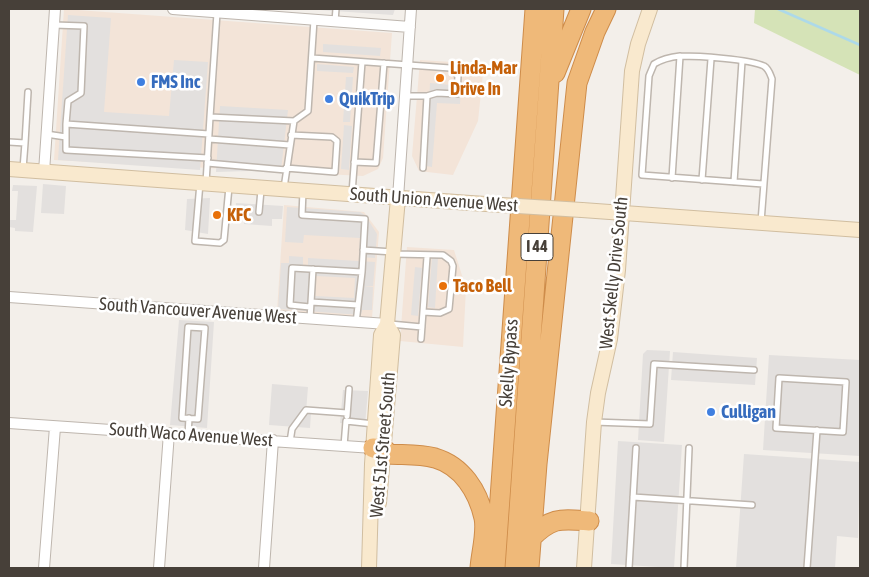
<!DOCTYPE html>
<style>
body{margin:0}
#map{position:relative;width:869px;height:577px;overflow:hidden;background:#f3efea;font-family:"Asap Condensed",sans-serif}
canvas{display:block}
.frame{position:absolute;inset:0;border:10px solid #474039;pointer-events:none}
</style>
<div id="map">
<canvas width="869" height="577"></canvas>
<div class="frame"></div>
</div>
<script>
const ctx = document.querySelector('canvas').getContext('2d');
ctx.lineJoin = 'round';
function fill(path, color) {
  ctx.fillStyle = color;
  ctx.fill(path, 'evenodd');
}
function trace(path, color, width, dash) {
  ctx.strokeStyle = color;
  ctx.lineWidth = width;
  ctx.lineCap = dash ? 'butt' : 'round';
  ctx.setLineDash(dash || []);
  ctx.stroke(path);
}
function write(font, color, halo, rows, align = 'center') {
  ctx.font = font + ' "Asap Condensed",sans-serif';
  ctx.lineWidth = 5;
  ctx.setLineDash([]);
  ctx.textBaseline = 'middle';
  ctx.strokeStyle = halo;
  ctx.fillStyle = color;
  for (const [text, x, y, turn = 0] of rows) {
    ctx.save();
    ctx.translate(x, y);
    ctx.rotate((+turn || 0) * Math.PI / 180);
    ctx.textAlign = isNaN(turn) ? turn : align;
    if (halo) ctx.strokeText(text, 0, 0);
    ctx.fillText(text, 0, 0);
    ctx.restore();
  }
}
fill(new Path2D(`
 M64,9l328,24 -9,125 -5,11 -15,7 -309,-16z
 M420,60l64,4 -6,57 -25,54 -34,-4 -7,-15z
 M284,205l80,7 15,20 -7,86 -95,-7z
 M407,247l47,3 12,38 -3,59 -63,-6z`), '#f3e4d8');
fill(new Path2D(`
 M755,9h105v66l-106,-52z`), '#d5e3b7');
fill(new Path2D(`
 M305,9h90l-2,6z
 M68,15l43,3 -7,94 65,4 5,-56 34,2 -8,108 -142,-10z
 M323,44l58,4 -1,8 -57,-4z
 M317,64l37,3 -1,6 -36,-2z
 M346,77h7l-3,45h-7z
 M430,83l31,3 -1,18 -23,-1 -5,64 -6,-1z
 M220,106l68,4 -7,60 -65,2z
 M344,125l8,1 -3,44 -8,-1z
 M43,184l23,2 -2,28 -23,-1z
 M13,185l24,1 -4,46 -18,-1v-3l-6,-1v-7h7l2,-29h-6z
 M210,198l-2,36 -23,-4 2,-31z
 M236,203l47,3 -1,13h-10v7l-28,-2v-8l-9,-1z
 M287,207l73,5 5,3 12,19 -2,24 -16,-1 1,-19 -56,-3 -1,8 -18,-1z
 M289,256l14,1v8h5v-7l67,4 -2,24h-9l9,1 -1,23h-10l-1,5 -83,-6 3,-46h8zM316,276l39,2 -1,20 -39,-2z
 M432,258h6l-3,50 -7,-1z
 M415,267l7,1 -4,48 -7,-1z
 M179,320l35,2 -7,106 -37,-3z
 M647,350l23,1 -6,91 -26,-2 5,-86z
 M673,352l84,6 -2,27 -84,-5z
 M769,355l91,5v96l-97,-6z
 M272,384l36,3 -2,25 5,1 -1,15 -41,-3z
 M343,390l25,1 -3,34 -25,-2z
 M618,441l64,4 -8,123 -63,-4z
 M744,454l116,8 -2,76 -21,-2 -2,32h-99z`), '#e3e0de');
trace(new Path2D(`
 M778,9l82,36`), '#add9e9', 2.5);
const lane = new Path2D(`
 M335,21l1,-12
 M54,25l30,1 -3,67 -13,8 -2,23
 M312,58l138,10 8,8 -1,18 -20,-1 -10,3
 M405,96h22l-4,72
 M210,117l7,-104
 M46,134l20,3v-13l143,10
 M66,137v13l142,8
 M209,139l81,6
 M9,142l16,1 -2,26
 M25,143l3,-51
 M354,162l22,1 8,-100
 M207,163l79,7
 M286,168l49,4 2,-31 -5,-4 -41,-2
 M672,178l8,-122
 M702,180l9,-121
 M734,182l8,-121
 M200,183l-5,58 25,2 4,-3 5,-53
 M206,183l4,-66 84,4
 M284,188l10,-67 14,-10 6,-91
 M303,191l-1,24 63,4 -3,53
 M352,193l10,-131
 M259,212l2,-22
 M761,222l11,-143c-2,-5 -3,-10 -8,-13 -15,-7 -66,-10 -84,-10 -10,1 -18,3 -26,8l-5,12 -7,99 121,9
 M363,250l30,2
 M395,254l48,1 8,6 2,5 -4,43 -9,4 -17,-1
 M311,302l47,3
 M310,307l-20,-2 2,-37 70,4 -6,51
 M310,319l3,-50
 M390,324l32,3
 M188,327l17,1 -7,91 -16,-1z
 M421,339l6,-82
 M779,378l67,4 -3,50 -67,-4z
 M347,416l2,-27
 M594,422l56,2 4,-60 100,6
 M188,435l1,-17
 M290,442l2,-13 14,-19 41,3
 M344,446l2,-25 28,3
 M633,497l119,8
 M629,568l7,-120
 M684,568l5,-120
 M807,568l10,-138`);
const street = new Path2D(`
 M173,9l237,18
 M44,172l11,-163
 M398,198l13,-189
 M9,297l378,27
 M9,423l364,25
 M44,568l11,-141
 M159,568l10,-135
 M264,568l9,-128`);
const secondary = new Path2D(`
 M9,169l461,34
 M582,210l278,20
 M379,503l14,-168 -6,-11
 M369,568l3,-104 9,-129 6,-11 11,-126
 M584,568l10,-146 4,-29 12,-54 8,-69 14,-199 6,-27 12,-35`);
const highway = new Path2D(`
 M555,73l26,-64
 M373,448l11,1 5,5c15,1 31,0 46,4 27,8 43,33 49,60 3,15 -3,35 -4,50
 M531,538c21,-21 29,-19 58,-17
 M495,568l40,-559
 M515,568l39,-559
 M529,568l8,-104 40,-381 18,-51 11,-23`);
trace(lane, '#beb6ae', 8);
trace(street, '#beb6ae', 12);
trace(secondary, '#d1bea0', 16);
trace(highway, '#ce8c4a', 21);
trace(lane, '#fff', 5);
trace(street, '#fff', 10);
trace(secondary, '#f9e9ce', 14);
trace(highway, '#efb979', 19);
const secondaryBridge = new Path2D(`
 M470,203l112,7`);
trace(secondaryBridge, '#d1bea0', 16, []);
trace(secondaryBridge, '#f9e9ce', 14);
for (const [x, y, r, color] of [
 [440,78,5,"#e8710a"],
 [141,82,5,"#3f7fe0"],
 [329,99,5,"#3f7fe0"],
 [217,215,5,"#e8710a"],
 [443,286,5,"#e8710a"],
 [711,412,5,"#3f7fe0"]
]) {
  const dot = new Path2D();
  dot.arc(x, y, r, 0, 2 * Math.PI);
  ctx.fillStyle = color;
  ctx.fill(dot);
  trace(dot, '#fff', 2);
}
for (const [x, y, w] of [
 [537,247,32]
]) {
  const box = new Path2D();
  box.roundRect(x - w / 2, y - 13.5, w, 27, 4);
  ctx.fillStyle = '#fff';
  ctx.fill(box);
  trace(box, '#474039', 1);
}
write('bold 16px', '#474039', null, [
 ["I 44",537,247]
]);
write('bold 18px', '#c56008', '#fff', [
 ["Linda-Mar",450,68],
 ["Drive In",450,89],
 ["KFC",227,215],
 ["Taco Bell",453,286]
], 'left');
write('bold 18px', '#366cbe', '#fff', [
 ["FMS Inc",151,82],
 ["QuikTrip",339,99],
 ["Culligan",721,412]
], 'left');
write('18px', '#474039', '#fff', [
 ["South Union Avenue West",434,200,4],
 ["West Skelly Drive South",614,273,-84],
 ["South Vancouver Avenue West",198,311,4],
 ["Skelly Bypass",509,363,-86],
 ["South Waco Avenue West",191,435,4],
 ["West 51st Street South",383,445,-85]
]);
</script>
